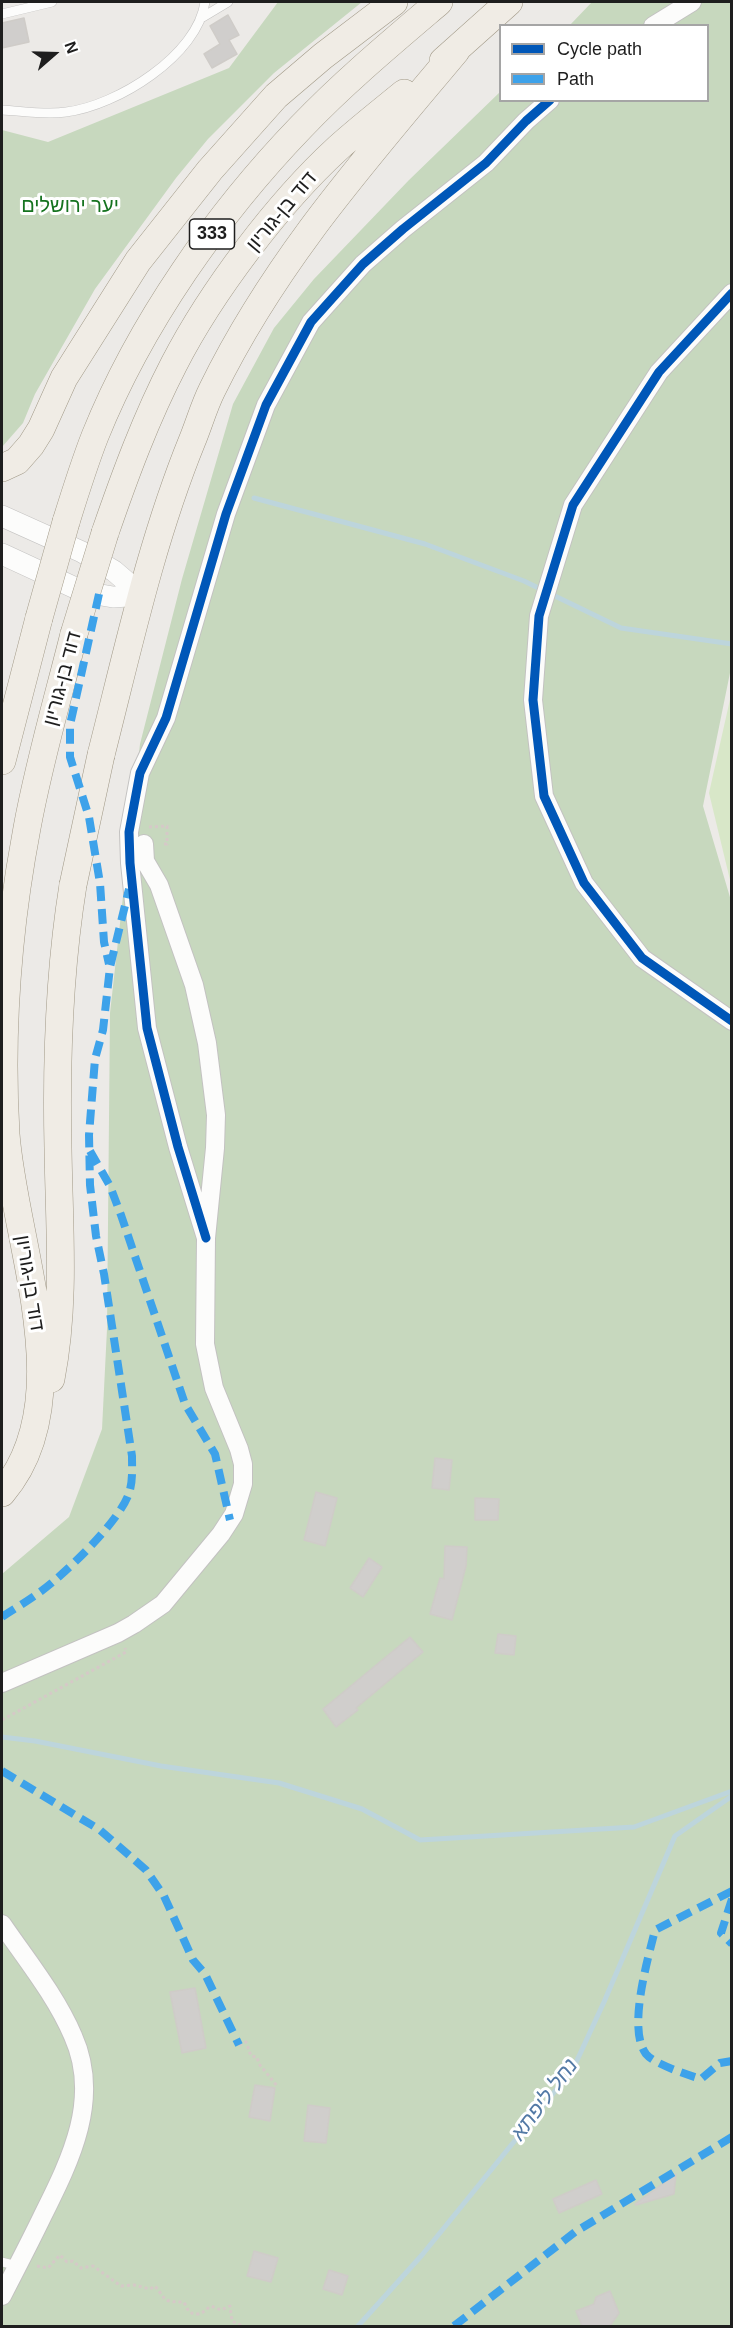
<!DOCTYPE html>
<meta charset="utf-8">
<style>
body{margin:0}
#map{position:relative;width:733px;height:2328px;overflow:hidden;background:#eceae7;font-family:Arial,sans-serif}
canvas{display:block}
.frame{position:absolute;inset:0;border:3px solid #1e1e1e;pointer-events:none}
.legend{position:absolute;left:499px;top:24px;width:210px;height:78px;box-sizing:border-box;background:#fff;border:2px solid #a5a5a5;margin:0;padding:8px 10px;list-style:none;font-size:18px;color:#1e1e1e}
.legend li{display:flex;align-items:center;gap:12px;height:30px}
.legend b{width:30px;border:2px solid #a5a5a5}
.north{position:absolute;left:24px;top:24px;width:60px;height:60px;-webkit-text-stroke:4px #fff;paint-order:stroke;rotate:70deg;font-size:16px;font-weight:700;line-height:24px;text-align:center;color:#1e1e1e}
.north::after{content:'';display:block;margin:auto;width:21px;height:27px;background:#1e1e1e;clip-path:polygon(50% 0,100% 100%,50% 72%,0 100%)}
</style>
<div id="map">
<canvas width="733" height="2328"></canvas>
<div class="frame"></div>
<ul class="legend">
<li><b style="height:8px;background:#0057b8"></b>Cycle path</li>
<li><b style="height:8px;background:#3da2ea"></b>Path</li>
</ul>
<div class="north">N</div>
</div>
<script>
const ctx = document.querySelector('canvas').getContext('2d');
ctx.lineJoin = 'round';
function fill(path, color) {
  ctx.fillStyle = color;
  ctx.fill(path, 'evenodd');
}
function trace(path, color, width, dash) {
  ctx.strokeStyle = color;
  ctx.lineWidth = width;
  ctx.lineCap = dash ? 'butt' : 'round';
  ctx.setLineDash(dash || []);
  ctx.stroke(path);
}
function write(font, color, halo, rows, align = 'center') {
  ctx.font = font + ' Arial,Heebo,sans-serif';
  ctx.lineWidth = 6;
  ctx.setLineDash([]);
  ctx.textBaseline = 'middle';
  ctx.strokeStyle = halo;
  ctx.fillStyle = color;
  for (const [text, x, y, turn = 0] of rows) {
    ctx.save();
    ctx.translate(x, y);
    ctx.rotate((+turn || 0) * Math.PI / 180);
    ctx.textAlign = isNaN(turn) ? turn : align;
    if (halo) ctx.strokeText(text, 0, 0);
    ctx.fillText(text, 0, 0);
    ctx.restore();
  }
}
fill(new Path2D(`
 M731,695v189l-22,-91z`), '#d8e7c8');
fill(new Path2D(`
 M278,2h84l-88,71 -66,66 -32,39 -81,111 -60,105 -12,29 -21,24v-317l46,12 181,-74z
 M592,2h139l1,661 -29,143 29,98 -1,1422h-729v-752l67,-57 33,-88 5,-100 3,-316 30,-269 42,-165 51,-175 41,-76 40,-49 95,-99 91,-88v8h208v-74l-138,-1z`), '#c7d8be');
trace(new Path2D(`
 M254,498l171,46 99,37 97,47 111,16
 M2,1737l33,4 126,25 118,17 83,26 58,31 214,-13 98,-36
 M358,2326l64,-71 151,-186 31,-67 71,-166 57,-40`), '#bdd5dc', 5);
const building = new Path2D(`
 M228,15l11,20 -10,5 8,14 -25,14 -8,-14 16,-10 -10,-18z
 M24,18l5,24 -27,6v-25z
 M435,1458l17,2 -3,30 -17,-2z
 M316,1492l21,6 -12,48 -21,-6z
 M475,1498l24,1 -1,21h-23z
 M445,1546l22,1 -1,19 -14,54 -22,-6 10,-36 4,1z
 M369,1558l13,9 -19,30 -13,-9z
 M498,1634l18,2 -2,19 -19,-2z
 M410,1637l13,15 -67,56 2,2 -22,17 -13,-18z
 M195,1988l11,60 -24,5 -12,-61z
 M255,2085l20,3 -5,33 -21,-4z
 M308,2105l22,3 -4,35 -22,-2z
 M676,2174l-2,20 -38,11 -1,-1z
 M596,2180l6,14 -43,19 -6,-14z
 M254,2251l24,7 -7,24 -24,-6z
 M329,2270l19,6 -6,19 -19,-6z
 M610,2291l9,22 -9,13h-28l-6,-15 18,-7 2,-7z`);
fill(building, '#d0cecc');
trace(building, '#cfccc8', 1.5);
const service = new Path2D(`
 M2,14l50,-12
 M203,17l25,-15
 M2,110c20,1 43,5 64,2 51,-6 132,-57 139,-110
 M2,2262l16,4`);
const minor = new Path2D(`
 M653,26l39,-24
 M732,293l-73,79 -86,133 -34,111 -6,84 11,96 40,87 58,75 90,63
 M206,1238l-28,-91 -31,-119 -17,-165 -1,-31 11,-59 26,-55 60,-204 40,-109 45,-83 52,-58 40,-35 83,-66 40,-42 24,-21
 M2,1683l116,-50 16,-9 29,-20 58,-70 13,-20 9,-30v-20l-4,-15 -25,-61 -9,-44 1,-106 9,-90 1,-33 -9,-72 -13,-58 -35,-100 -14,-24 -1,-17
 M2,1924c24,35 54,72 71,112 28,62 -2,123 -30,179 -13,27 -27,54 -41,81`);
const tertiary = new Path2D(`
 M2,516l80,36 32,19 28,24
 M2,554l82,38 29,5 29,-2`);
const primary = new Path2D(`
 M443,61l66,-59
 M2,468l15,-7 14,-16 10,-16 23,-51 74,-117 72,-91 66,-74 47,-40 71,-54
 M66,522c9,-29 18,-58 29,-86 45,-112 123,-223 206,-309 43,-45 91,-85 138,-125
 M105,533c20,-58 41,-115 69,-169 37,-72 104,-161 164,-216 21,-19 44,-37 66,-55
 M101,755c27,-106 50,-213 91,-314 7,-17 12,-35 20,-51 63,-129 153,-230 244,-339
 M2,761l37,-143
 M51,1379c15,-77 8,-154 7,-231 -2,-88 1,-176 15,-263
 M2,1493c80,-93 12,-250 4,-359 -6,-102 2,-206 21,-306 12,-66 31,-130 47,-194`);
trace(service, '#c3c2c1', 10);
trace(minor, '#c3c2c1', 20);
trace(tertiary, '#c3c2c1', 22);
trace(primary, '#a09886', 28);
trace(new Path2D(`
 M149,827l18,-1v18h-6
 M2,1720l124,-68 -1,-4
 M239,2045l7,-3 5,14 6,1 2,7 19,23
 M37,2266l11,2 12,-13 7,7 6,-1 8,7 12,-2 28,20 13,-1 16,4 5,-3c12,15 8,16 29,16l5,10c12,5 13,0 22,-6l10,4 9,-4 2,15 10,5`), '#d5c9c7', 3, [3, 3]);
trace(service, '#fcfcfb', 9);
trace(minor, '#fcfcfb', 18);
trace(tertiary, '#fcfcfb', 21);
trace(primary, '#f0ece5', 27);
const primaryBridge = new Path2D(`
 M39,618l27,-96
 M74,634l31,-101
 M73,885l28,-130`);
trace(primaryBridge, '#a09886', 28, []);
trace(primaryBridge, '#f0ece5', 27);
trace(new Path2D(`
 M99,594l-29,131v32l19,60 11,66 4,59 5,22
 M90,1151l20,35 11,29 64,189 30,50 15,66
 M2,1617c12,-8 26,-16 38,-25 25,-18 80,-71 89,-99 4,-12 3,-24 3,-37l-28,-182 -8,-38 -6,-51 -1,-50 6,-76 8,-29 7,-63 19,-78
 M2,1771l98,59 46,40 18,26 29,64 12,14 34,71
 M732,1891l-77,39c-7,29 -28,99 -9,124 8,10 42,21 55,25l19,-16 12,-2
 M732,1899l-11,34 11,11
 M454,2326l121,-94 157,-95`), '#3da2ea', 8, [15, 8]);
trace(new Path2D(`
 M732,293l-73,79 -86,133 -34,111 -6,84 11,96 40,87 58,75 90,63
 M206,1238l-28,-91 -31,-119 -17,-165 -1,-31 11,-59 26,-55 60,-204 40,-109 45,-83 52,-58 40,-35 83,-66 40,-42 24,-21`), '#0057b8', 9);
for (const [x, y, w] of [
 [212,234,45]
]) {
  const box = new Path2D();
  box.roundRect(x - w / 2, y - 15, w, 30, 4.5);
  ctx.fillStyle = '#fff';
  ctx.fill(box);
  trace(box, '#1e1e1e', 1.5);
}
write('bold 18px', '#1e1e1e', null, [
 ["333",212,234]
]);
write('20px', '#15731f', '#fff', [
 ["יער ירושלים",70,206]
]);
write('20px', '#1e1e1e', '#fff', [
 ["דוד בן-גוריון",282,212,-50],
 ["דוד בן-גוריון",63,679,-75],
 ["דוד בן-גוריון",29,1283,81]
]);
write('italic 21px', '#5279a5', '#fff', [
 ["נחל ליפתא",545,2100,-53]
]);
</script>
